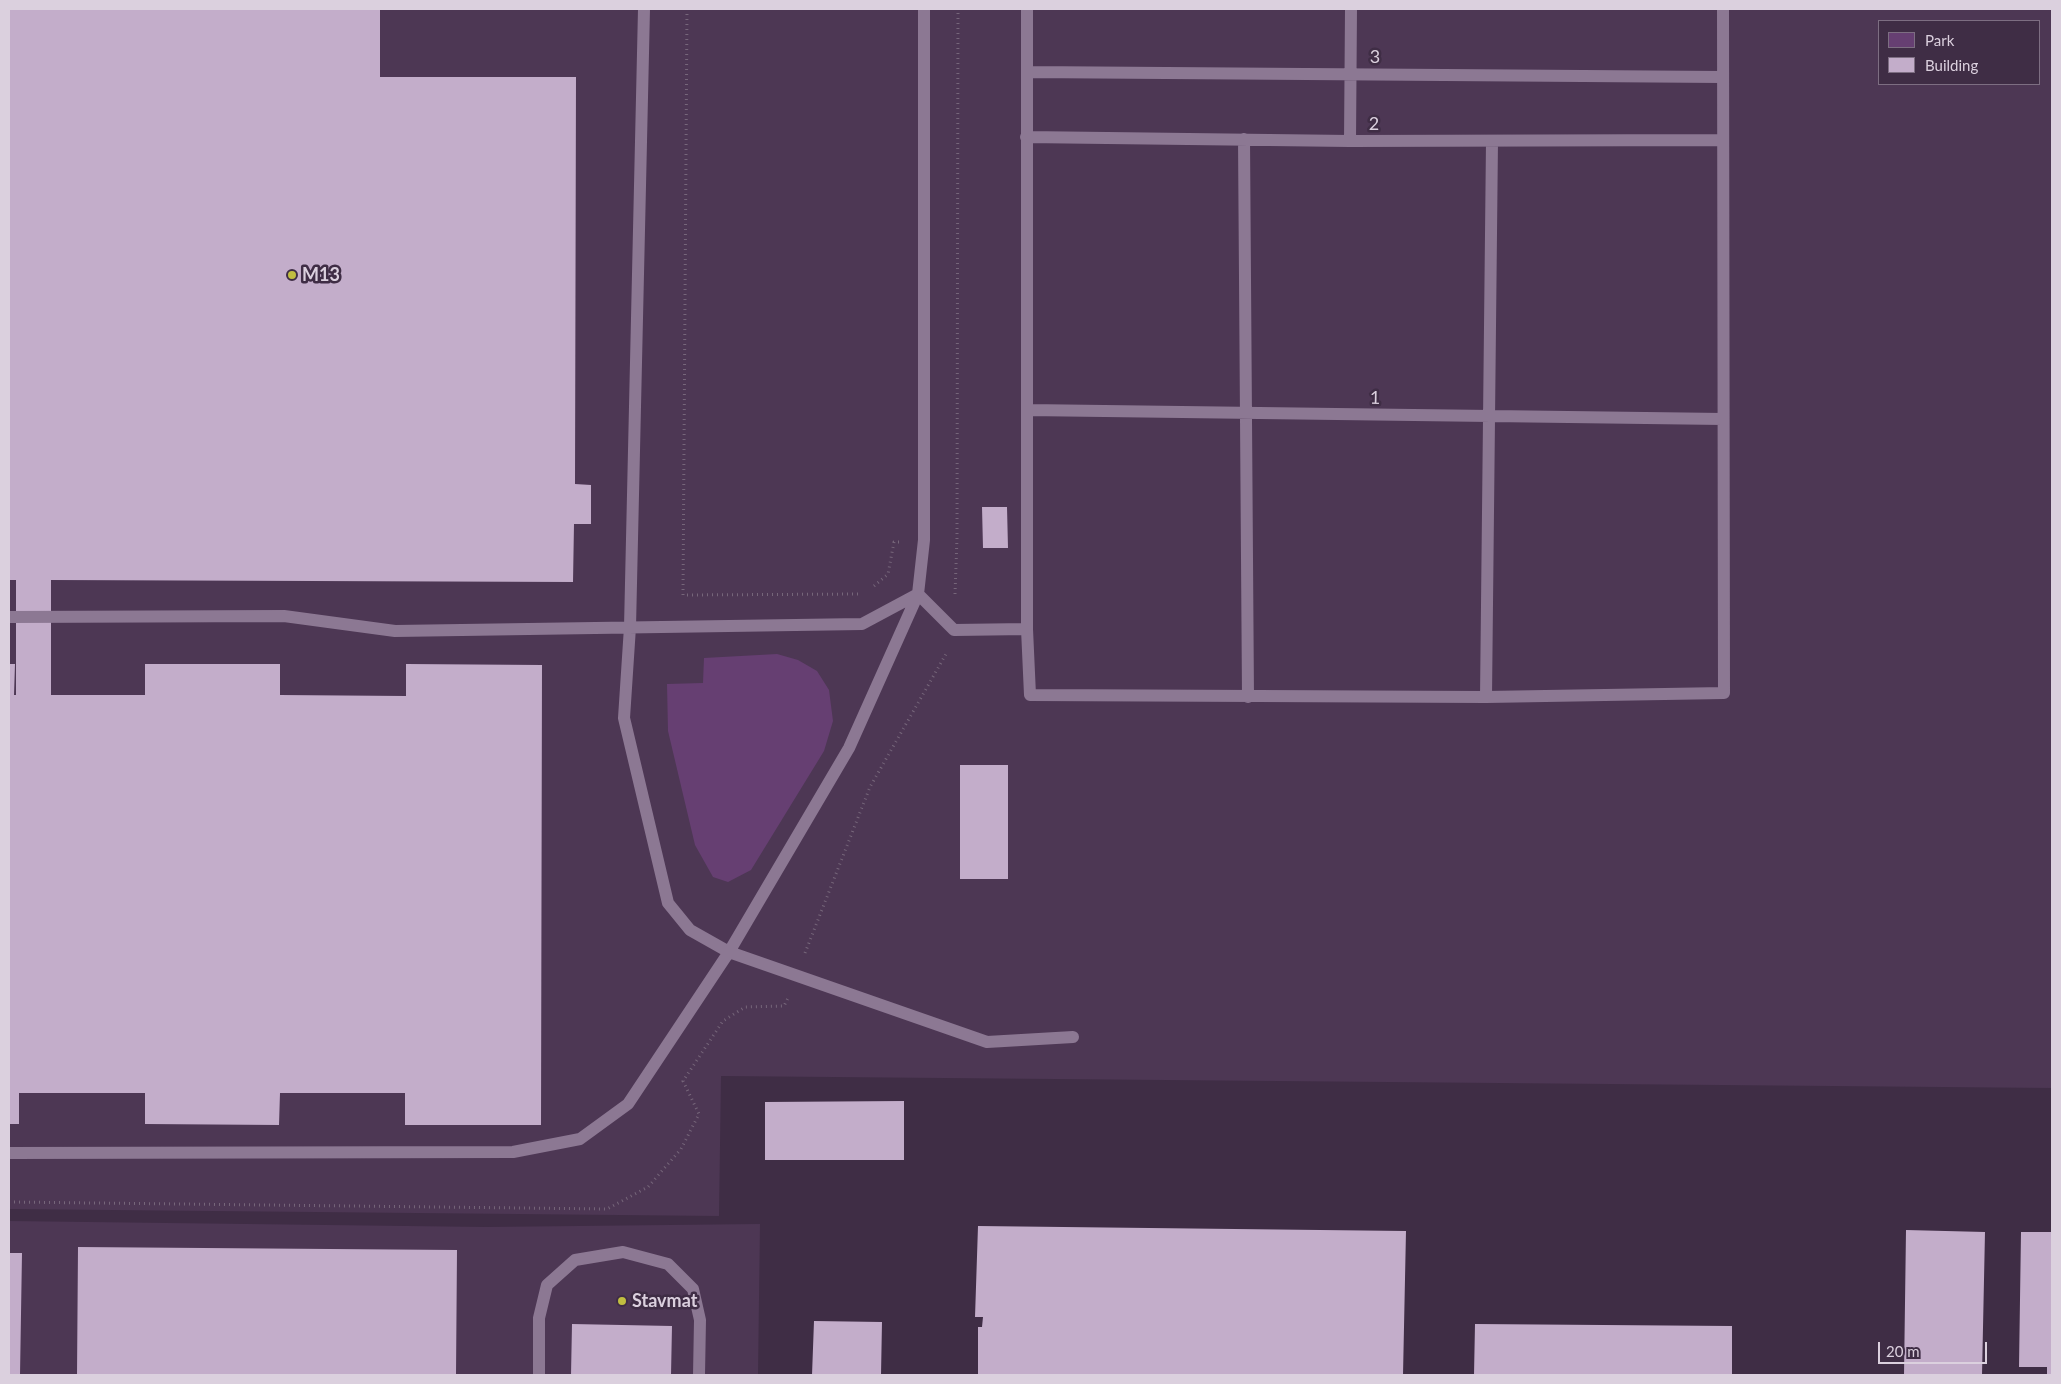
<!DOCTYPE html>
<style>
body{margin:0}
#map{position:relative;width:2061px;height:1384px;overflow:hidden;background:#3f2d45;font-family:Lato,sans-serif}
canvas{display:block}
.frame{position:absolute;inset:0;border:10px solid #dbd0de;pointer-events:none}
.legend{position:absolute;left:1878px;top:20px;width:162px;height:65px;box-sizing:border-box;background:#3f2d45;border:1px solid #7d6e82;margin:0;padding:6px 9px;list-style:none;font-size:15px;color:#dbd0de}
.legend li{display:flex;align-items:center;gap:10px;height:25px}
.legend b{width:25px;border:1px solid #7d6e82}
.scale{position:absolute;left:1878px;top:1342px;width:109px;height:22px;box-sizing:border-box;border:2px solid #dbd0de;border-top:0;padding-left:6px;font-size:15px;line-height:18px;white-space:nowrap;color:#dbd0de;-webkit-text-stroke:4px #3f2d45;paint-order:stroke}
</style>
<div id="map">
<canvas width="2061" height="1384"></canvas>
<div class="frame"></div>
<ul class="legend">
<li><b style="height:14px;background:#663f72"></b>Park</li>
<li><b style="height:14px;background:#c3adca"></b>Building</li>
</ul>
<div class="scale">20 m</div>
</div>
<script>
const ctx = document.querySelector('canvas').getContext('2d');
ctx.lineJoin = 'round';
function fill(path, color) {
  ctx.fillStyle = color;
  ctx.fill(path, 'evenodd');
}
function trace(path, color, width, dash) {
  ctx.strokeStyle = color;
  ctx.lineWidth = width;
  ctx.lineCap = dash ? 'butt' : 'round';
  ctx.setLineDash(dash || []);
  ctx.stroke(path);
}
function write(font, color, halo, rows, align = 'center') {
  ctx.font = font + ' Lato,sans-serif';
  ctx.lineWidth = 5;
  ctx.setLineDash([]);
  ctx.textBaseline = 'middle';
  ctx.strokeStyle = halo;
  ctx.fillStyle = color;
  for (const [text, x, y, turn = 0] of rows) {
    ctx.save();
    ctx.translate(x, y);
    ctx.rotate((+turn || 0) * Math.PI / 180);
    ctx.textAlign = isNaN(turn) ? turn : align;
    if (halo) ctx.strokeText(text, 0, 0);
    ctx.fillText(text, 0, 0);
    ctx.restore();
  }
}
fill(new Path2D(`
 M9,9h2043v1079l-1331,-12 -2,140 -710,-7zM1880,21h160v63h-160z
 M9,1221l477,6 274,-3 -2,151h-749z`), '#4d3754');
fill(new Path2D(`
 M777,654l21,6 19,11 12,19 4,31 -9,30 -73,119 -23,12 -15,-5 -18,-32 -27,-114 -1,-47 36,-1 1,-25z`), '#663f72');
fill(new Path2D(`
 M9,9h371v68h196l-1,407 16,1v39h-17l-1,58 -522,-2v115h94v-31h135v31l126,1v-32l136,1 -1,460h-136v-32h-125l-1,32 -134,-1v-31h-126v31h-10v-460h6l-1,31h2v-115h-7z
 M982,507h25l1,41h-25z
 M960,765h48v114h-48z
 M904,1101v59h-139v-58z
 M978,1226l428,5 -3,144h-425v-48h4l1,-10h-8z
 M1906,1230l79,2 -3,143h-78z
 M2021,1232h31v143h-5v-8h-28z
 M78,1247l379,3 -1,125h-379z
 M9,1253h13l-2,122h-11z
 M814,1321l68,1 -1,53h-69z
 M572,1324l100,2 -1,49h-100z
 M1475,1324l257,2v49h-258z`), '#c3adca');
trace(new Path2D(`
 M687,9l-4,586 178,-1
 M874,586l14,-12 6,-32h5
 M955,594l2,-56 1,-529
 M805,953l65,-166 76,-133
 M9,1202l598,7 41,-22 33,-38 18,-35 -16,-33 40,-60 22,-14 39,-1 4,-8`), '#76667a', 3, [1, 4]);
trace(new Path2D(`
 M644,9l-14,618 -6,91 44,185 22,27 39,22 258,90 86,-5
 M1027,72l695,5
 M1026,137l324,4 372,-1
 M1244,139l4,558
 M1350,141l1,-132
 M1027,410l696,9
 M9,617l275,-1 111,15 467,-7 56,-30 6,-54v-531
 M1027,629l3,66 456,2 238,-4 -1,-684
 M1486,697l6,-556
 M9,1153l504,-1 67,-13 48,-35 101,-152 120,-204 69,-154 36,36 73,-1v-620
 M539,1375v-57l8,-33 28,-25 48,-8 45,12 25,25 7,31 -1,55`), '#8c7893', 12);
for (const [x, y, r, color] of [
 [292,275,5,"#c1be40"],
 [622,1301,5,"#c1be40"]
]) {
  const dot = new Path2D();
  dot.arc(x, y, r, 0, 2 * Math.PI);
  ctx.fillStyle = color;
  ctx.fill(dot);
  trace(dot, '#3f2d45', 2);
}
write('18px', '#dbd0de', '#3f2d45', [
 ["3",1375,57],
 ["2",1374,124],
 ["1",1375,398,1]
]);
write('bold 18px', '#dbd0de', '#3f2d45', [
 ["M13",302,275],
 ["Stavmat",632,1301]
], 'left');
</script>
